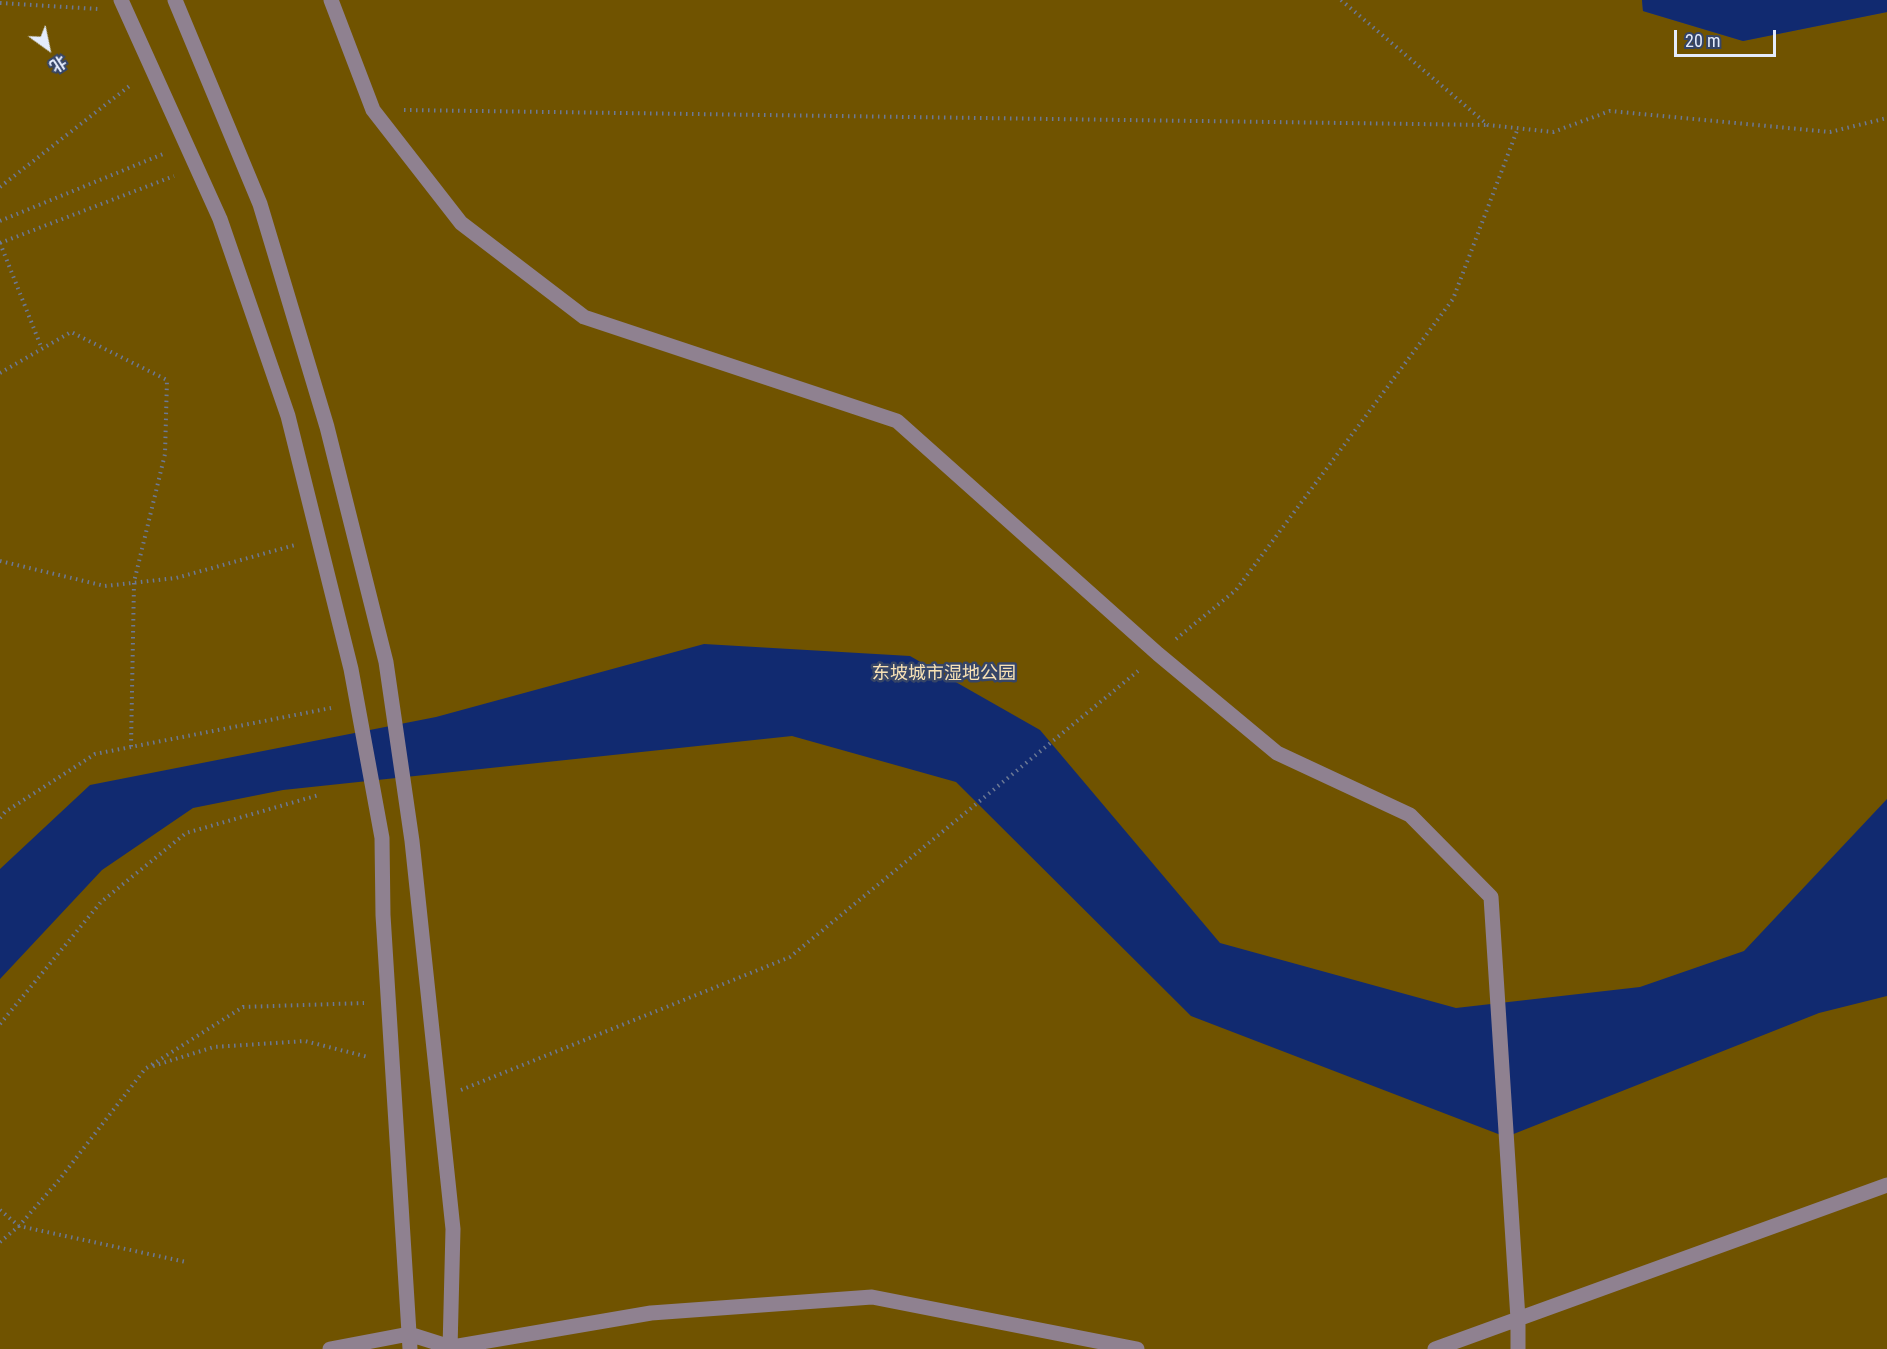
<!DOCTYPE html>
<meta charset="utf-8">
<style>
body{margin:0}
#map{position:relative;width:1887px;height:1349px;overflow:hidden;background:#364567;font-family:"Roboto Condensed","Noto Sans SC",sans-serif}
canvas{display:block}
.north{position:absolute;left:18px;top:18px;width:60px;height:60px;-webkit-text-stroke:4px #364567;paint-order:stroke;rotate:147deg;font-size:16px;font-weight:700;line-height:24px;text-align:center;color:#e4ecfd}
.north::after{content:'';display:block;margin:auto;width:21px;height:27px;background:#e4ecfd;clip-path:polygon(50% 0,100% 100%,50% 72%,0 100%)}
.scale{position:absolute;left:1674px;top:30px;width:102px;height:27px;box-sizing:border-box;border:3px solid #e4ecfd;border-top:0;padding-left:8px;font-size:18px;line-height:21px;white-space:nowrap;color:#e4ecfd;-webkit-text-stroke:4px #364567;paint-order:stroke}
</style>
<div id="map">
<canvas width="1887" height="1349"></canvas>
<div class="north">北</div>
<div class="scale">20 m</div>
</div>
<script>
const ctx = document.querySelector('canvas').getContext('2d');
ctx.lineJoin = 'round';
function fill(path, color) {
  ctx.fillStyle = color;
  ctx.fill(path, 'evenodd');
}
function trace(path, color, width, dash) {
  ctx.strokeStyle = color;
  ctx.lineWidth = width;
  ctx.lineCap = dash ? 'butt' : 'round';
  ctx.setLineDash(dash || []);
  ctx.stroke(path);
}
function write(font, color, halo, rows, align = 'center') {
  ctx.font = font + ' "Roboto Condensed","Noto Sans SC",sans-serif';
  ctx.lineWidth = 5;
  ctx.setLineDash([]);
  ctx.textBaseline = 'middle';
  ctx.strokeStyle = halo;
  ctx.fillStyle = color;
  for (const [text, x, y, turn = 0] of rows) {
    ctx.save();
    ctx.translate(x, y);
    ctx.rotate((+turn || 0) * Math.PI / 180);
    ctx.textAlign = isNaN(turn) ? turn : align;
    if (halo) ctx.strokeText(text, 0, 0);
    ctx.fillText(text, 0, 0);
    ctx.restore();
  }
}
fill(new Path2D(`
 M0,0h1642l1,11 100,30 144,-29v1337h-1887z`), '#705300');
fill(new Path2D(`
 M1642,0h245v12l-144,29 -100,-30z
 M704,644l206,12 130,74 180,213 236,65 184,-21 104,-36 143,-152v197l-68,17 -313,124 -315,-121 -235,-234 -164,-46 -509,54 -90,18 -91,62 -102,109v-110l90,-84 346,-68z`), '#112a70');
trace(new Path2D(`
 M1341,0l147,125 65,7 57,-21 220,21 57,-14
 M0,3l98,6
 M404,110l1084,15
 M0,187l132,-103
 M0,221l163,-67
 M0,243l174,-67
 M0,243l42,106
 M0,373l71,-41 96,48 -2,74 -31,128 -3,165
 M0,561l105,25 71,-8 119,-33
 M1176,639l60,-49 217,-291 65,-171
 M0,818l5,-6 90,-58 236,-46
 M0,1024l101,-122 85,-69 133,-38
 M153,1066l61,-19 91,-6 63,16
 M461,1090l329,-133 348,-286
 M0,1210l19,16 167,36
 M0,1242l19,-16 40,-46 86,-111 98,-62 121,-4`), '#6c7995', 4, [1.5, 4.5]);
trace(new Path2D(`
 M121,0l99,219 68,197 63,253 31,169 1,77 27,434
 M175,0l85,204 67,223 59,235 26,179 41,388 -3,120
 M331,0l42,110 88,113 123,94 313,104 261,233 119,99 133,62 81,82 27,422v30
 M330,1349l79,-15 41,13
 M441,1349l210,-36 221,-16 265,52
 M1435,1349l452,-164`), '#8f8190', 15);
write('18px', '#f8e2b6', '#364567', [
 ["东坡城市湿地公园",944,674]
]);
</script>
